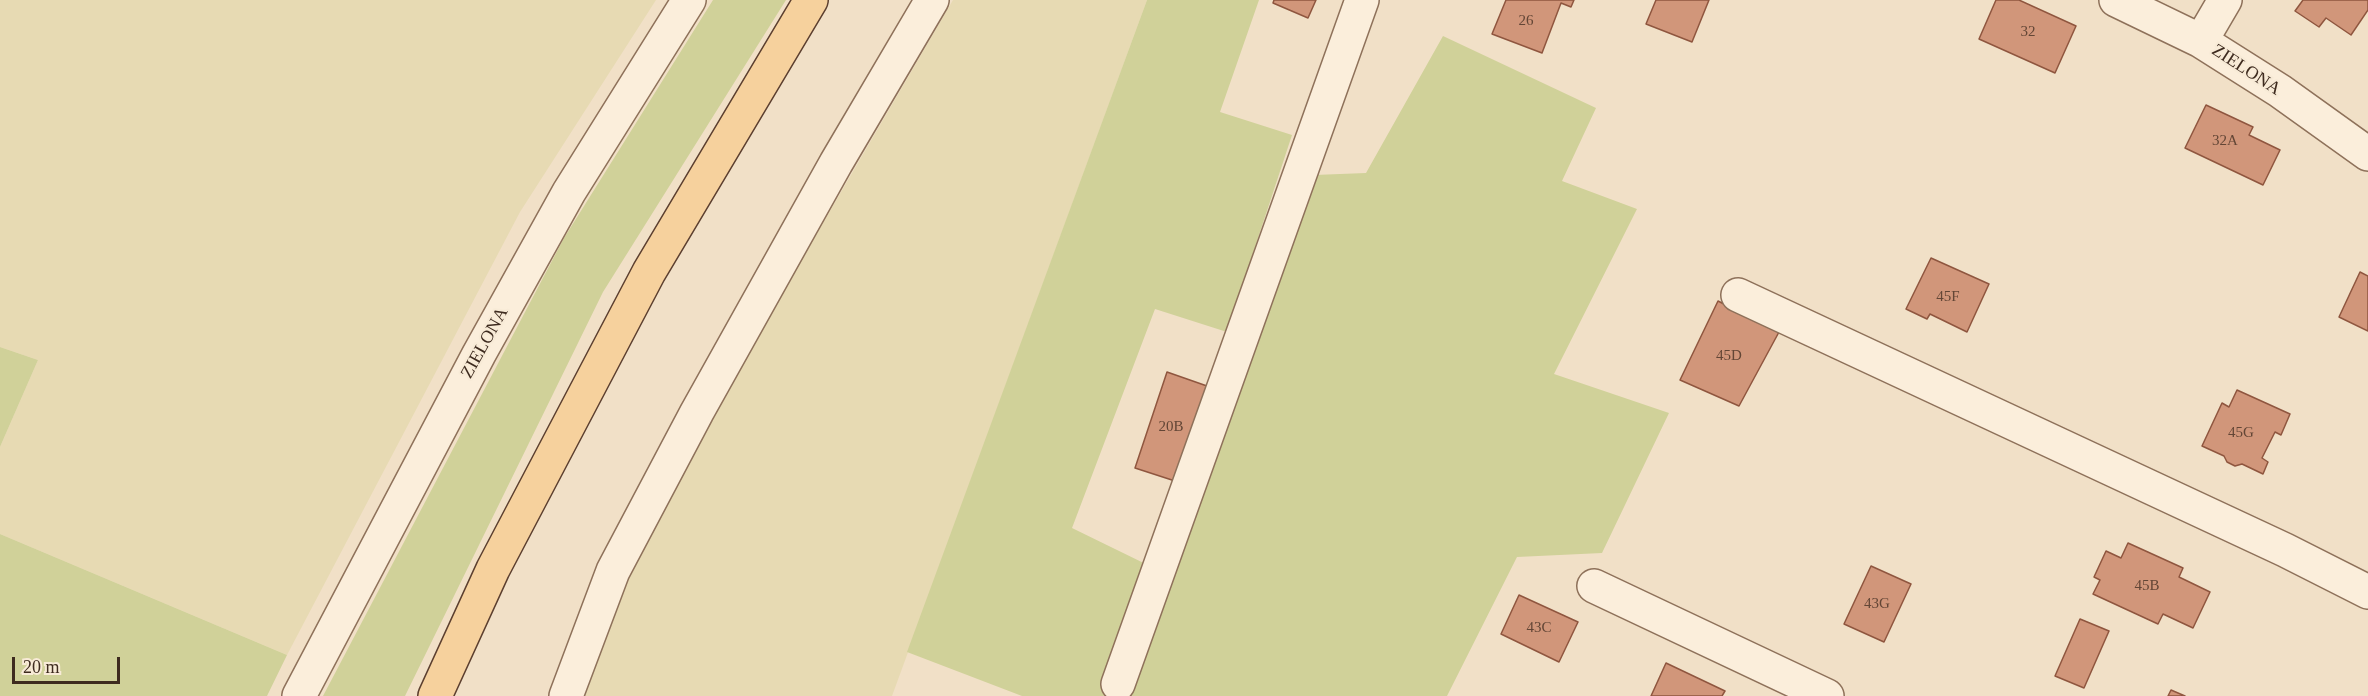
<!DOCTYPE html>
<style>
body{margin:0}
#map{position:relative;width:2368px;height:696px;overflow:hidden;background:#f1e0c7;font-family:"Times New Roman",serif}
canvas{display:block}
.scale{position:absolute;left:12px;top:657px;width:108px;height:27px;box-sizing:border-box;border:3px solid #3e2b1f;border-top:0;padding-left:8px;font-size:18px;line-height:21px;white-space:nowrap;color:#3e2b1f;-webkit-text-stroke:4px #f8ebd7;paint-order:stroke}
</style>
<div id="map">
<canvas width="2368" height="696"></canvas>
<div class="scale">20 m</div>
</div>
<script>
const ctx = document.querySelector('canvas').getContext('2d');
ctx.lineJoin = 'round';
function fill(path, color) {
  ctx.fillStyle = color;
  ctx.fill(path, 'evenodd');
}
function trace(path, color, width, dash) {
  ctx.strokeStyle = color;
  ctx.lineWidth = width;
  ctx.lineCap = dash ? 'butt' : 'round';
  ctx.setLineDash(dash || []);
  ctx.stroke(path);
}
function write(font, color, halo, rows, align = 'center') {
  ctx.font = font + ' "Times New Roman",serif';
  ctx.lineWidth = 4.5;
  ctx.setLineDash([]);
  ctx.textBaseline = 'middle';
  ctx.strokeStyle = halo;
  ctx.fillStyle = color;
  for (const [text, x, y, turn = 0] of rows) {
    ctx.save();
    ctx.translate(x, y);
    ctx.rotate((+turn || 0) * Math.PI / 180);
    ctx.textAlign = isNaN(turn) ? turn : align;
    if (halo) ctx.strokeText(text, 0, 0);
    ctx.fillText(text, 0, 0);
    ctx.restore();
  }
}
fill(new Path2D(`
 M0,0h656l-136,212 -233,443 -287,-121v-87l38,-87 -38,-13z
 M953,0h194l-255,696h-308l40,-109 133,-251z`), '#e7dab3');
fill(new Path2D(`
 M713,0h73l-183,292 -198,404h-82l241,-458z
 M1147,0h112l-39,112 72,23 -65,197 -72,-23 -83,219 86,42 156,-395 52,-2 77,-137 153,72 -34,73 75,28 -83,165 115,39 -67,140 -85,4 -70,139h-425l-115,-44z
 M0,347l38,13 -38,87z
 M0,534l287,121 -20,41h-267z`), '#d0d199');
const building = new Path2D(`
 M1274,0h42l-8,18 -35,-15z
 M1506,0h68l-3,7 -10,-4 -19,50 -50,-19z
 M1656,0h53l-17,42 -46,-18z
 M1996,0h23l57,26 -21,47 -76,-34z
 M2303,0h65v10l-17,25 -25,-17 -7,9 -24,-16z
 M2206,105l47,22 -4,8 31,15 -17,35 -78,-37z
 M1931,258l58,26 -22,48 -37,-18 -3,5 -21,-10z
 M2360,272l8,4v55l-29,-14z
 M1718,301l61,31 -40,74 -59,-26z
 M1167,372l40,14 -32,95 -40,-13z
 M2237,390l53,24 -9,21 -6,-3 -13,26 6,4 -5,12 -21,-10 -7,2 -8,-4 -3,-6 -22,-10 20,-43 7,4z
 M2128,543l55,25 -4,9 31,15 -17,36 -30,-14 -5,10 -65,-30 7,-14 -6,-3 12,-26 15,7z
 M1871,566l40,18 -27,58 -40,-18z
 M1519,595l59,27 -19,40 -58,-28z
 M2080,619l29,12 -25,57 -29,-12z
 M1666,663l59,28 -3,5h-71z
 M2171,690l14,6h-17z`);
fill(building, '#d1967a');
trace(building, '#8f563f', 1.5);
const minor = new Path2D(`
 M2116,0l85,41 79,50 88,63
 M2201,41l24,-41
 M1738,295l547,255 83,42
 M1594,586l233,110
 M1118,684l244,-684
 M299,696l180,-342 90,-162 120,-192
 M566,696l47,-125 84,-159 139,-249 96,-163`);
const major = new Path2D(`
 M435,696l58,-127 156,-297 162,-272`);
trace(minor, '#8e715a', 36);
trace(major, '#5c3f2f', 36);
trace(minor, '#fbeedb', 33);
trace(major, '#f6d19d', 33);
write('15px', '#634636', null, [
 ["26",1526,21],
 ["32",2028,32],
 ["32A",2225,141],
 ["45F",1948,297],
 ["45D",1729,356],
 ["20B",1171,427],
 ["45G",2241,433],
 ["45B",2147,586],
 ["43G",1877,604],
 ["43C",1539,628]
]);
write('18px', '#3e2b1f', '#f8ebd7', [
 ["ZIELONA",2246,70,33],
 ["ZIELONA",485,343,-61]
]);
</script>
